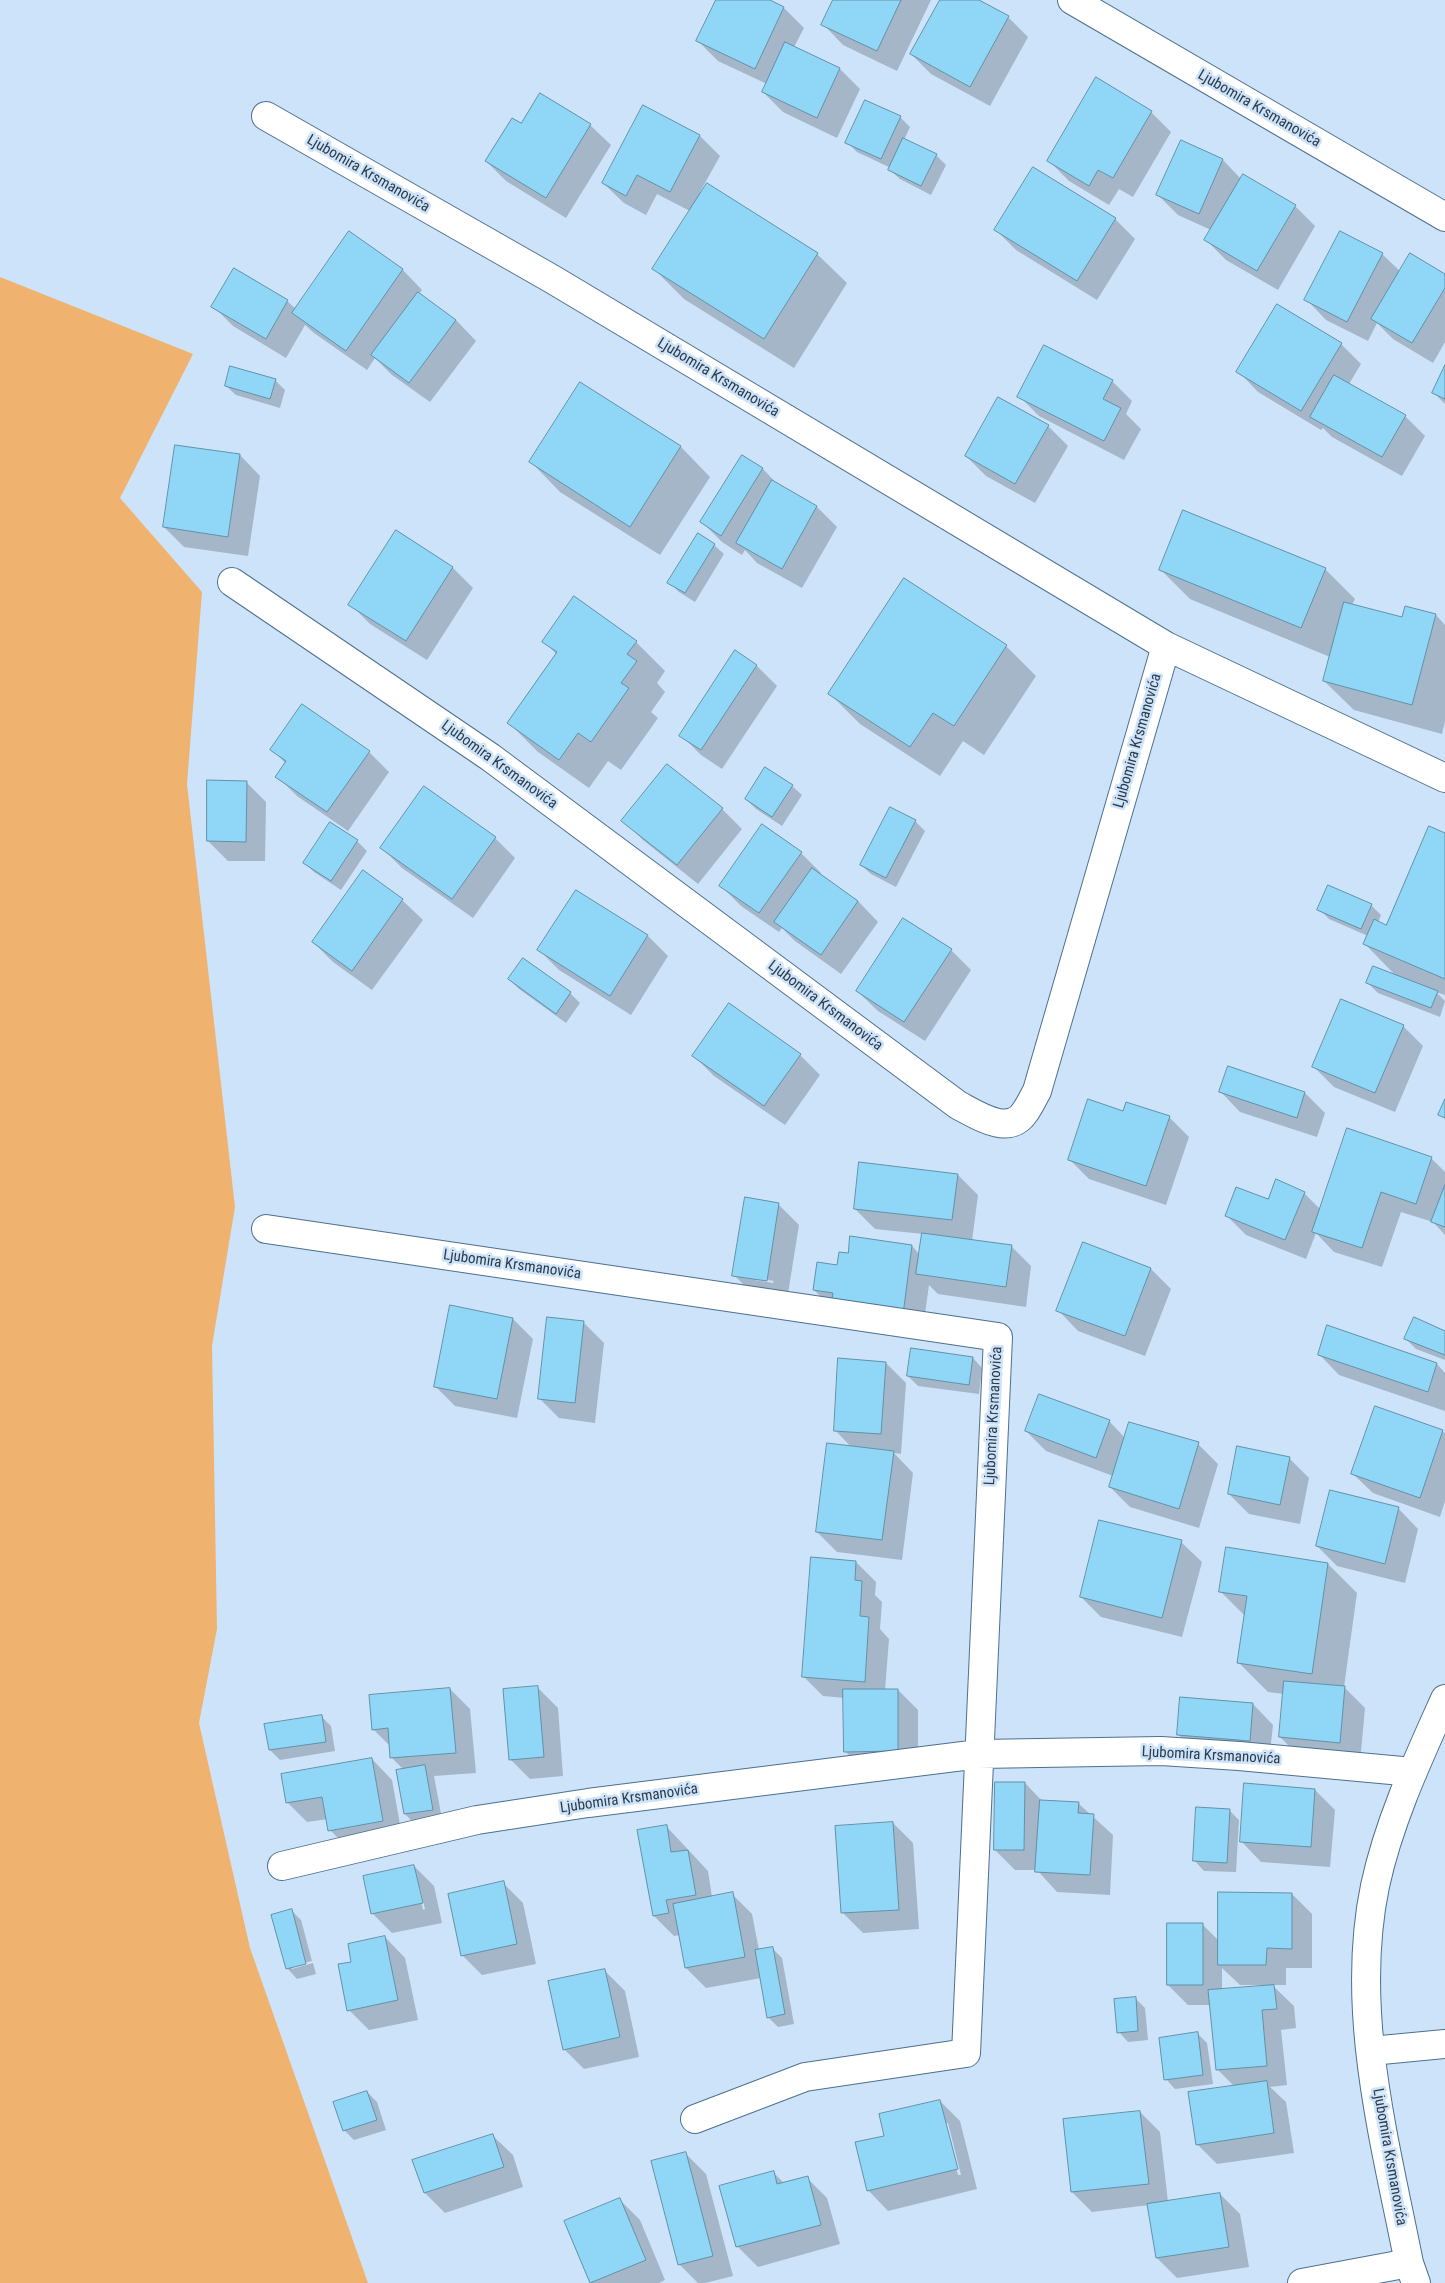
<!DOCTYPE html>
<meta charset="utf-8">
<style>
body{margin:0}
canvas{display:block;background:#cde3f9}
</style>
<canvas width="1445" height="2283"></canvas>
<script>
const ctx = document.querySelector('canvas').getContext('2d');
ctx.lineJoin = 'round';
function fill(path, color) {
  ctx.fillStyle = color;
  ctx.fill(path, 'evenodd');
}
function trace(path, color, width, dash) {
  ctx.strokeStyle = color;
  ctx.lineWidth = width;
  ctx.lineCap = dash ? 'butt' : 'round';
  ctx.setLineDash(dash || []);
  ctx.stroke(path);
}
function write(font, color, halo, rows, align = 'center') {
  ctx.font = font + ' "Roboto Condensed",sans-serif';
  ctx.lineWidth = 5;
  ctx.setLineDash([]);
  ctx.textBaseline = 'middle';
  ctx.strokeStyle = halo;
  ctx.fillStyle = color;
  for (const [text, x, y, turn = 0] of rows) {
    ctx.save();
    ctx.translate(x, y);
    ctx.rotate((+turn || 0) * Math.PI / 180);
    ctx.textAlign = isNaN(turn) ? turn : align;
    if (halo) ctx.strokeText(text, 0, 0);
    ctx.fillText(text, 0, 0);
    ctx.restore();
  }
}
fill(new Path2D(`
 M0,277l193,77 -73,144 82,94 -15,192 48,423 -23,139 5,283 -18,94 51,225 118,335h-368z`), '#f0b36f');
fill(new Path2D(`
 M717,0h50l17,8 20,20 -10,19 46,22 20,20 -23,49 -54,-26 -20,-20 4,-8 -49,-23 -20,-20z
 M834,0h97l-34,71 -54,-26 -20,-21z
 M941,0h35l32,17 20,20 -38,69 -59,-32 -20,-20z
 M1151,112l20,20 -38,65 -14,-8 -10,16 -40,-24 -20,-20z
 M900,117l10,10 -6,13 32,15 10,10 -15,30 -31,-16 -10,-9 1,-2 -34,-16 -10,-10z
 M521,125h69l21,20 -45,73 -60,-37 -20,-20z
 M700,136l20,20 -20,36 117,62 30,29 -53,85 -110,-69 -30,-30 36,-58 -33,-17 -11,21 -22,-12 -21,-20z
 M1181,142l42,18 18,19 2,-3 52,30 20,20 -37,64 -52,-30 -20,-20 5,-10 -33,-15 -20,-20z
 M1115,219l20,20 -38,61 -81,-50 -20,-20z
 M1382,254l19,18 44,4v66l-12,21 -40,-24 -16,-16 -9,18 -42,-21 -20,-21z
 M402,269l20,21 -3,4 37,26 20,21 -46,61 -38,-27 -17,-17 -8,12 -53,-37 -9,-8 -19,33 -53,-32 -20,-20 74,-5 9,8z
 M1341,344l20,20 -12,20 56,32 20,20 -23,40 -70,-39 -9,-9 -2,2 -63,-38 -20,-21z
 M1045,347l67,34 20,20 -6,13 15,15 -17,31 -85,-44 -20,-20z
 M1445,368v36l-12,-12z
 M275,380l10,10 -5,18 -44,-13 -10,-9z
 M581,383l100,64 29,30 -50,78 -100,-63 -29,-30z
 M1048,426l20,20 -33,57 -49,-27 -20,-20z
 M176,446l64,9 20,21 -12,80 -64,-9 -20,-20z
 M742,457l21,12 16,17 38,21 20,20 -35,61 -45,-25 -12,-13 -3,5 -20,-13 -20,-20z
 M396,532l57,36 20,20 -46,72 -57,-36 -20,-20z
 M714,545l10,9 -29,48 -16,-10 -10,-10z
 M1160,569h165l30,30 -3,6 51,13 3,-11 30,8 9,10v96l-3,13 -88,-24 -30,-29 6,-24 -140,-58z
 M544,641l92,1 29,29 -8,12 8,9 -14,20 7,6 -37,52 -13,-9 -19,27 -51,-36 -29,-29 48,-68z
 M1006,646l30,30 -52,79 -21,-14 -23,35 -80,-52 -30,-30z
 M735,652l22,14 20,20 -55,83 -21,-14 -20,-20z
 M272,749l97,3 20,20 -41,59 -51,-35 -20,-20 9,-12z
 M667,765l55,44 20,20 -44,55 -55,-44 -20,-20z
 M246,782l20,20 -1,59h-37l-20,-20z
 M792,786l10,9 -20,31 -26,-17 -10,-10z
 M425,788l70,50 20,20 -42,60 -71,-50 -20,-20z
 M915,821l10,10 -29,56 -25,-13 -10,-9z
 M1445,834v161l-9,-3 9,9 -5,16 -62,-24 -10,-10 29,-6 -32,-33 3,-8 -39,-17 -10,-10 52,-4 10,10 -3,8 9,4z
 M357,841l10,10 -26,39 -27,-18 -10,-10z
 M801,853l20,20 -1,2 38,26 20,21 -37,52 -46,-33 -13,-13 -3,4 -38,-26 -20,-20z
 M364,872l38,28 21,20 -51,70 -39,-28 -20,-20z
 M576,892l72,44 20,20 -37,59 -72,-45 -20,-20z
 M951,950l20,20 -46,71 -47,-30 -21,-20z
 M524,960l46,33 10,10 -14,20 -47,-34 -10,-10z
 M730,1005l70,50 20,20 -35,50 -71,-49 -20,-20z
 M1403,1026l20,20 -28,66 -61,-25 -20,-20z
 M1228,1067l77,26 20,20 -8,24 -77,-25 -20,-21z
 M1124,1112l45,5 20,20 -23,68 -77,-26 -20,-20z
 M1431,1158l14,14v63l-12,-13 -32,-10 -19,55 -48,-15 -18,-19 -10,26 -60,-24 -20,-20 43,-14 35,-8 17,17z
 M958,1175l20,20 -6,46 39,5 20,20 -5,41 -88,-13 -9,-9 -7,50 -88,-25 -20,-20 35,-36 2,-16 61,8 8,9 3,-21 -48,-5 -20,-20z
 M779,1205l20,20 -12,75 -33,-5 -20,-20zM755,1278l19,3 -1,2 -18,-3z
 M1083,1244l68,25 20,20 -26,67 -67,-25 -20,-21z
 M513,1319l20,20 -16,79 -62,-12 -20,-20z
 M584,1323l20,20 -9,80 -36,-5 -20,-20z
 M1445,1332v28l-29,-11 -10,-10z
 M1319,1354l118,10 8,9v38l-106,-36z
 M973,1358l9,10 -3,26 -61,-8 -10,-10z
 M886,1363l20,20 -5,71 -7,-1 19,20 -11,87 -65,-8 -20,-20 35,-84 -17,-18z
 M1109,1421l16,17 73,6 20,20 -19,64 -69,-21 -20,-20 3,-11 -67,-25 -20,-20z
 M1442,1431l3,2v68l-5,16 -67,-24 -21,-20z
 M1289,1458l20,20 -9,46 -51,-10 -20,-20z
 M1398,1508l20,21 -13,54 -68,-17 -20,-20z
 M1181,1542l21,20 -20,75 -81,-20 -20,-20z
 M856,1562l20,20 -1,13 7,7 -2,27 9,10 -4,51h13l20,20v61h-53l-20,-20v-53l-22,-2 -20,-20z
 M1328,1564l29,29 -13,94 21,21 -5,55 -60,-6 -20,-20 4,-43 -16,-2 -29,-29 6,-47 -24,-24z
 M538,1688l20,20 5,68 -33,3 -20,-20z
 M450,1689l20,20 6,64 -42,3 8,43 -27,5 -10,-10 -1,-44 -12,-12 -1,-11 -18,-18z
 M1253,1704l20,21 -4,36 -71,-6 -20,-21z
 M321,1716l10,10 4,25 -55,9 -10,-10z
 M372,1759l20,21 11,61 -53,9 -20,-20 -2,-11 -21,3 -20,-20z
 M1025,1783l18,19 35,1 35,32 -3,60 -53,-3 -20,-22h-22l-20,-20z
 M1315,1790l20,20 -5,57 -69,-5 -20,-21z
 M1229,1810l10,10 -3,52 -32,-1 -9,-10z
 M893,1823l20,20 6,86 -56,4 -20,-20 -7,-86z
 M666,1826l42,45 4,26 20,-3 20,20 7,36 13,-2 10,10 12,66 -16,3 -10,-10 -7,-39 -55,10 -20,-20 -6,-33 -6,1 -20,-20z
 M414,1866l20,20 8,37 -50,10 -20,-20zM418,1888h2l5,21 -2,1z
 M503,1883l20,20 13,61 -54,11 -20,-20z
 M1292,1894l20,20v54h-26v17h-14l22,21 2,22 -15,2 6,55 -17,2 16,15 8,51 -77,11 -20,-20 38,-57 -18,-18 -6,-64h-23l-20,-20 34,-61 17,17zM1222,1968l18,17h27v2l-45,3z
 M291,1910l10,10 11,41 -20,5v3l21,-6 3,11 -19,5 -9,-10 -15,-54z
 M385,1937l20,21 13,62 -49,10 -20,-20 3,-47z
 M605,1971l20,20 14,66 -55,12 -20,-20z
 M1135,1998l10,10 3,32 -20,2 -9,-10z
 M1197,2033l10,10 6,41 -38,5 -9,-10z
 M367,2092l10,10 9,28 -32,10 -10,-10z
 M940,2101l20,20 17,68 -89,22 -20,-21 17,-54zM945,2123h3l13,52h-3z
 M1140,2112l20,20 8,70 52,-8 20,20 9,53 -72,11 -20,-20 -8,-53 -57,7 -20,-20z
 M492,2135l21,20 10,32 -78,26 -20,-20z
 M686,2154l20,20 27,102 -28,7h-7l-19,-19z
 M774,2173l11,11 22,-6 20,20 13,46 -82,23 -21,-21z
 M620,2200l20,20 25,60 -6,3h-68l-25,-61z`), '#0003');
const building = new Path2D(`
 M716,0h54l14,7 -29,62 -59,-28z
 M833,0h68l-24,51 -56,-26z
 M940,0h39l30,16 -39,71 -60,-33z
 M785,42l55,26 -23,50 -55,-26z
 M1096,77l56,34 -39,67 -15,-8 -9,16 -42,-25z
 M540,93l51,31 -45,74 -61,-37 27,-43 9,5z
 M865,100l36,16 -20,43 -36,-16z
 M643,105l57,30 -30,57 -33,-17 -11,21 -24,-13z
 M903,138l34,16 -16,32 -33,-16z
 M1181,140l42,19 -24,55 -43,-19z
 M1033,167l83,51 -39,63 -83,-51z
 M1243,174l53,31 -39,66 -53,-31z
 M707,183l111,70 -54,86 -112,-70z
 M349,231l54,38 -57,82 -54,-38z
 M1340,231l43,22 -36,69 -43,-22z
 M1410,253l35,21v14l-33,55 -41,-24z
 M234,268l54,32 -22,39 -55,-32z
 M418,292l38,28 -47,63 -38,-28z
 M1277,304l65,39 -41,68 -65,-39z
 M1044,345l69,35 -10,19 18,9 -17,33 -87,-44z
 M1445,365v34l-13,-6z
 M230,366l46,13 -6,20 -45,-13z
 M1334,375l72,40 -24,42 -72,-40z
 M580,382l101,64 -51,81 -101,-65z
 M998,397l51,28 -34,59 -50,-28z
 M175,445l65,9 -12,83 -65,-10z
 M742,455l21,13 -42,68 -21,-14z
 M772,480l45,26 -35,63 -46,-26z
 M1183,510l143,58 -25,60 -142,-58z
 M396,530l57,37 -47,74 -58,-36z
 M698,533l17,11 -30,49 -18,-10z
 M904,578l103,67 -53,81 -21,-13 -23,34 -82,-53z
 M574,596l63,45 -10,13 10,7 -16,22 8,5 -38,54 -13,-9 -19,27 -52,-37 50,-71 -15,-10z
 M1344,602l58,15 3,-11 31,8 -24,91 -89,-24z
 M735,650l22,15 -56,85 -22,-14z
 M302,704l68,47 -43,61 -52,-35 11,-16 -16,-11z
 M667,764l56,44 -46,57 -56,-44z
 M765,767l28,18 -21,32 -27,-18z
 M207,780l40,1 -1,61 -39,-1z
 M424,786l72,51 -44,62 -72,-51z
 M890,807l26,13 -30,58 -26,-13z
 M330,822l28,18 -27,41 -28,-18z
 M762,824l40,28 -43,61 -40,-27z
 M1429,826l16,7v146l-82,-35 11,-25 12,6z
 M812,868l46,33 -37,54 -47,-33z
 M363,870l40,29 -51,72 -40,-29z
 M1328,885l44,19 -11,25 -44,-19z
 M576,890l72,45 -38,61 -73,-46z
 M903,918l49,31 -48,73 -48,-31z
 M523,958l48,34 -15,22 -48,-35z
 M1373,966l65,25 -7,17 -65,-25z
 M1341,999l63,26 -29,68 -63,-26z
 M729,1003l72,51 -37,52 -72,-50z
 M1228,1066l77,26 -8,26 -78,-26z
 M1088,1099l35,12 3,-9 44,14 -24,70 -78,-26z
 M1445,1099v19l-7,-3z
 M1347,1128l85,29 -16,47 -35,-12 -19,56 -50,-16z
 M859,1162l99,12 -6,46 -98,-11z
 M1276,1179l29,13 -20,48 -60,-24 11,-29 32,12z
 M1445,1185v42l-14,-5z
 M745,1197l34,6 -12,78 -35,-5z
 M922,1233l90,12 -6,42 -90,-13z
 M850,1236l62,9 -9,70 -72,-10 2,-12 -20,-3 4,-28 20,3 2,-13 9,1z
 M1083,1242l68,26 -26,68 -69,-25z
 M450,1305l63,13 -16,81 -63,-12z
 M547,1317l37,4 -9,82 -37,-4z
 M1414,1317l31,14v24l-41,-16z
 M1327,1325l110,38 -9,29 -110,-37z
 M911,1348l62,9 -4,28 -62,-9z
 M838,1358l48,4 -5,72 -47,-3z
 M1039,1394l71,26 -14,38 -71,-27z
 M1375,1406l68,24 -23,68 -69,-24z
 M1129,1422l70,20 -20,67 -70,-22z
 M827,1443l67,8 -12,89 -66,-8z
 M1237,1446l53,11 -10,48 -52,-11z
 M1330,1490l69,17 -14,57 -69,-18z
 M1099,1520l83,20 -20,78 -82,-21z
 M1226,1547l102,16 -16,111 -75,-11 10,-67 -28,-4z
 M811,1557l45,4 -1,19 7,1 -2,35 9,1 -4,65 -63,-5z
 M1284,1681l61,5 -5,57 -61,-6z
 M538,1686l6,71 -35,3 -6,-71z
 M450,1688l6,65 -66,5 -2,-30 -16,2 -3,-35z
 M843,1689h55v62l-54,1z
 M1180,1697l73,6 -3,38 -73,-6z
 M322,1715l4,27 -57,8 -5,-26z
 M372,1758l11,63 -55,10 -6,-34 -36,6 -5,-29z
 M425,1765l8,45 -29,4 -8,-44z
 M995,1782h30l-1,68h-30z
 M1244,1783l71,6 -4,58 -71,-5z
 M1040,1800l39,2 -1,11 16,1 -4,61 -55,-3z
 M1196,1807l34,2 -3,54 -34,-2z
 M893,1822l6,88 -58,3 -6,-87z
 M667,1825l4,27 17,-2 8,45 -30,5 3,13 -16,3 -16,-86z
 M414,1865l9,38 -52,11 -8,-38z
 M504,1881l13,63 -56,12 -13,-62z
 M733,1892l12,65 -60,11 -12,-64z
 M1218,1892l74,1v56l-25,-1 -1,17h-48z
 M292,1909l14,55 -20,5 -15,-54z
 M1167,1923h36v62h-36z
 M385,1936l13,64 -51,11 -9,-47 13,-2 -3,-18z
 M773,1947l12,67 -18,4 -12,-68z
 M605,1969l15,68 -57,13 -15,-69z
 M1274,1985l3,24 -15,1 5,56 -51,4 -8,-80z
 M1136,1997l2,34 -21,2 -3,-34z
 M1198,2032l5,43 -39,5 -5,-42z
 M1267,2081l7,52 -78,12 -8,-53z
 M367,2091l10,29 -34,11 -10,-29z
 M940,2100l18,69 -91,22 -12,-49 29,-6 -5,-22z
 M1140,2111l9,73 -78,8 -8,-73z
 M493,2134l11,33 -80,26 -12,-33z
 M686,2152l27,104 -35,9 -27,-104z
 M774,2171l3,13 31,-8 13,49 -85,22 -17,-61z
 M1220,2193l9,54 -73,11 -9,-54z
 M620,2198l26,62 -56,23 -26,-62z`);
fill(building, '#90d7f7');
trace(building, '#6092a9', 1);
const street = new Path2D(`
 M1072,0l373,217
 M266,116l286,163 614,367 279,132
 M232,582l258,175 468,348c19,10 51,32 67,7 5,-7 8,-14 12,-21l129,-445
 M266,1229l732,108 -32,716 -161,24 -110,42
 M282,1866l195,-46 111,-17 391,-49 182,-3 78,5 174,16
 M1371,2051l74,-7
 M1302,2283l107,-20
 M1416,2283l-7,-20c-24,-122 -60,-252 -34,-377 14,-65 43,-127 70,-187`);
trace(street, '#4e708f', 30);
trace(street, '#fff', 28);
write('15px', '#2c3b49', '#cde3f9', [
 ["Ljubomira Krsmanovića",1259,109,30],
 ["Ljubomira Krsmanovića",368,174,30],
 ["Ljubomira Krsmanovića",718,378,31],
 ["Ljubomira Krsmanovića",1138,741,-74],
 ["Ljubomira Krsmanovića",499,765,36],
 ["Ljubomira Krsmanovića",825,1006,37],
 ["Ljubomira Krsmanovića",512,1265,8],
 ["Ljubomira Krsmanovića",994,1416,-87],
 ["Ljubomira Krsmanovića",1211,1756,3],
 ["Ljubomira Krsmanovića",629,1799,-8],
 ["Ljubomira Krsmanovića",1389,2157,80]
]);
</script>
